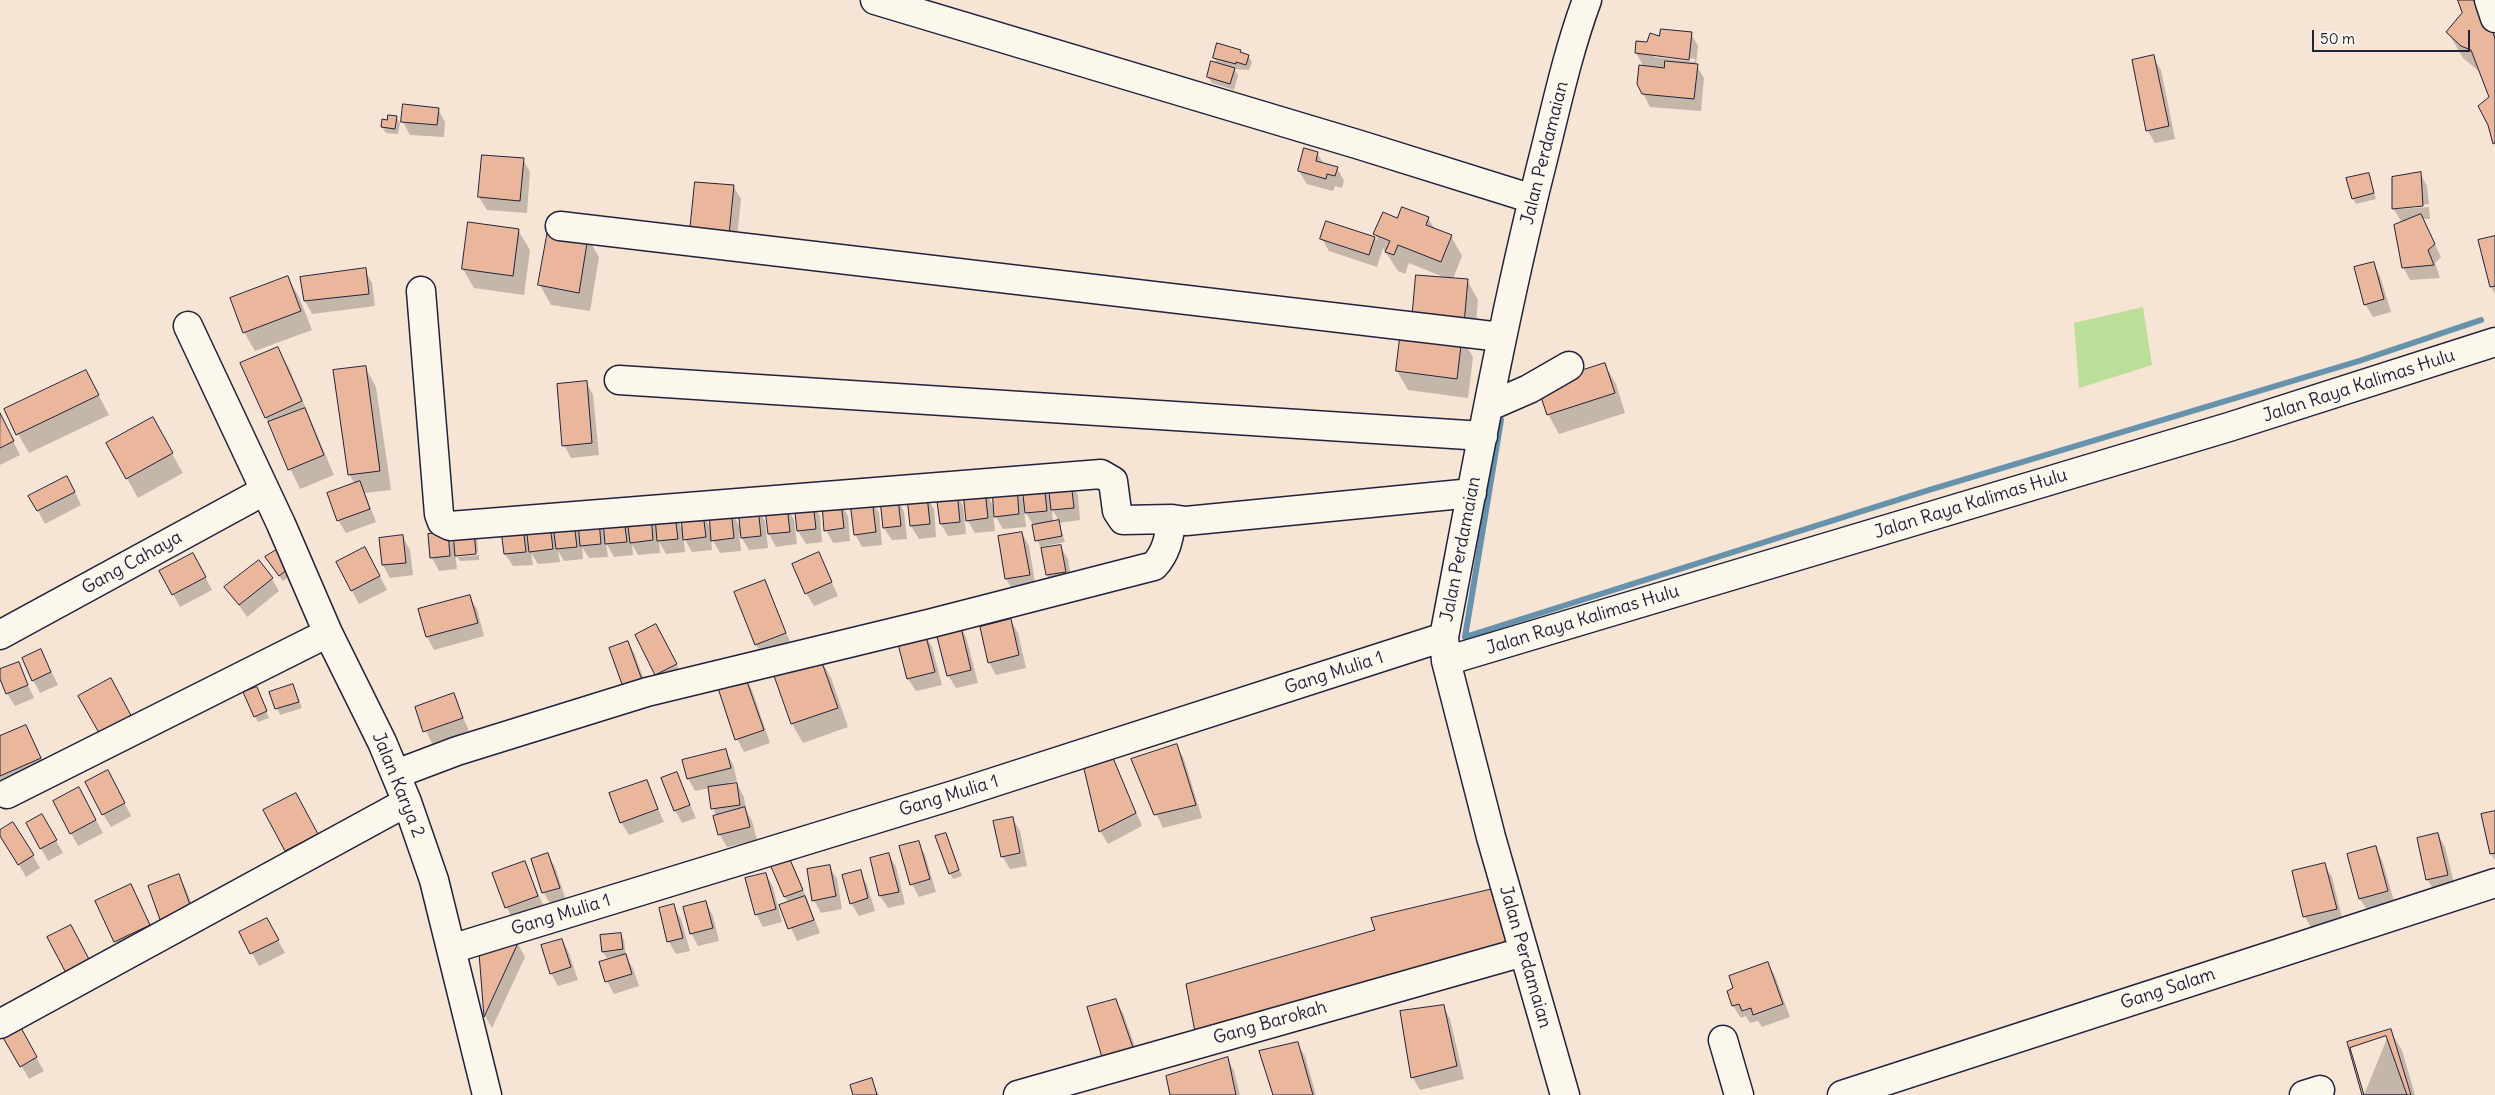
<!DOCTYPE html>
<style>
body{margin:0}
#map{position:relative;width:2495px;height:1095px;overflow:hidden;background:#f6e4d4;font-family:Delius,sans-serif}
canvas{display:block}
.scale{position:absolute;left:2312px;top:30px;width:158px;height:22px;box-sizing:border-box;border:2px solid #22223b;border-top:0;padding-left:6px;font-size:15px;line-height:18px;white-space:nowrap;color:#22223b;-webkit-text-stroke:4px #fbf7ec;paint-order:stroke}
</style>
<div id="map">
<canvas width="2495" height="1095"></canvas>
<div class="scale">50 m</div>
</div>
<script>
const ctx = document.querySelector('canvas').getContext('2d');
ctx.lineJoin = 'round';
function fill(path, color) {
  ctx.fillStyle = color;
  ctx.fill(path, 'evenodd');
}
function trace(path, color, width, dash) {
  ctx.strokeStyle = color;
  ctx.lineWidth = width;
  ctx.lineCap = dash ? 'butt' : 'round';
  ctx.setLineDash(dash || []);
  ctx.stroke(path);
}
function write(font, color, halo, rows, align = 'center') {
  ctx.font = font + ' Delius,sans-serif';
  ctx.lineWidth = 5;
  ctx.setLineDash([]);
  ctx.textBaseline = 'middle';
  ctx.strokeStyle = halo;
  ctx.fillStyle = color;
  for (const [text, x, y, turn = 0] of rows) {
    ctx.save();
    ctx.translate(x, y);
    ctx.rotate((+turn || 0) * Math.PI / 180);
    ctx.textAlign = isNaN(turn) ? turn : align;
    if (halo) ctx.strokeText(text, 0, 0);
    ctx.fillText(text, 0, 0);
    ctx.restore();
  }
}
fill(new Path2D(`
 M2143,307l9,58 -73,23 -5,-65z`), '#bbde98');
fill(new Path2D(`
 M2459,0l36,22v123l-4,-47 -10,-25 -18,-15 -15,-26 16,-19z
 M1691,34l7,12 -2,19 8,13 -3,33 -51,-4 -7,-14 1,-26 -8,-14 1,-10 11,1 11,-6zM1654,54l41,5v3l-41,-5z
 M1240,51l2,3 6,2 4,6 -3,8 -15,-1 4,6 -4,15 -22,-7 -4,-6 10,-13 -4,-6z
 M2153,57l8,13 14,69 -20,4 -7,-12z
 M438,109l7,13 -1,15 -34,-2 -7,-13z
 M396,117l4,6 -2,11 -12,-1 -4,-6z
 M1317,153l7,11 13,4 7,13 -2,7 -7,-2 -2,5 -26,-7 -8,-13z
 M523,159l7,13 -3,41 -40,-3 -8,-13z
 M2420,173l7,13 2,18 -30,3v2l30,-2 1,12h-7l18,38 -6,6 5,15 -30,2 -7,-13 4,-46h-6l-8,-13z
 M2368,174l8,25 -20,5 -3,-6z
 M733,186l8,13 -5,49 -38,-4z
 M1428,218l7,12 16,6 11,20 -9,23 14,1 11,20 -4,43 -10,-1 9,15 -5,41 -60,-8 -11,-19 49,-93 -37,-15 -4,11 -7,-3 -15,-23 -6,19 -48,-16 -7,-12 5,-16 51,17 -3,-6 23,-15z
 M518,230l12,20 -6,45 -50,-7 -11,-19z
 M2495,237v57l-4,-8z
 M588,238l11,19 -9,54 -39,-6 -11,-20z
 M2373,263l7,13 11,36 -18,5 -8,-13z
 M365,270l7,13 3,23 -63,8 -7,-13 -3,-23z
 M288,278l11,19 13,33 -57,21 -11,-19z
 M277,348l12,20 45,107 -34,14 -34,-71z
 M1605,365l11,19 9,29 -66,21 -11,-20z
 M365,367l11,20 15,103 -26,3 11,29 -30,11 -8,-13 17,-36 -6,-10z
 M86,371l23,44 -80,38 -11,-19z
 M586,382l7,13 6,60 -28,3 -7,-13z
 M0,415l20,40 -20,10z
 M152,419l31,54 -45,25 -30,-54z
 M1070,482l8,13 2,25 -21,3 6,19 -25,5 -6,-21 -10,-16 2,17 -23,2 -10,-17 2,19 -20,2 -10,-17 20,-25 10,18 21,-22 9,15 18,-17 8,14zM1052,509l7,12 -6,2z
 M74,490l7,15 -36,19 -15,-28z
 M956,493l7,13 3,28 -18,2 -7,-12z
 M926,496l8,13 2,28 -17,2 -8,-13 -2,-28z
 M897,499l7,13 3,27 -15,1 -8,-12z
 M871,501l8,12 3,32 -20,2 -7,-13z
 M812,503l8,13 2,26 -16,2 -8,-13z
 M840,503l8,13 2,25 -17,2 -7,-13z
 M787,507l7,13 3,24 -21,3 -7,-13z
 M757,508l8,13 3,27 -19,2 -10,-17 2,18 -21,2 -9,-16 1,13 -20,2 -9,-16 2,16 -19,2 -7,-13 1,12 -22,2 -6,-11 1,11 -19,2 -8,-14 2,14 -19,1 -7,-11 1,12 -19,2 -6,-10 2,11 -22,2 -7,-11 2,12 -20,1 -8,-12 18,-25 6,11 21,-15 6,11 18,-12 6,12 18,-15 8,14 17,-15 6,11 21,-14 7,12 18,-13 9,16 19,-18 9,16 19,-19 10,18z
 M473,532l4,6 1,14 -21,2v3l-2,-4 2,16 -18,2 -7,-13 -3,-23 18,-2 9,15z
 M1022,533l7,13 7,42 -22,4 -8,-13 -7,-42z
 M403,537l7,13 3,25 -23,3 -7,-13 -3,-26z
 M1060,546l8,13 4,25 -18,3 -7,-12z
 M275,551l17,23 -9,7 -13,-17z
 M819,554l19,42 -24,10 -8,-13z
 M479,555v5l-19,1 -3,-4z
 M372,561l15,29 -28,14 -22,-42z
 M200,567l12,23 -32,17 -7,-13z
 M272,579l7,12 -32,26 -21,-30z
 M764,581l28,65 -29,11 -7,-13z
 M469,596l8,13 7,27 -50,14 -7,-13 -7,-27z
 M1011,621l7,12 8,35 -30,7 -7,-13z
 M959,624l7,13 12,46 -22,5 -8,-13z
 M925,634l7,13 10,38 -26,6 -8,-12z
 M663,638l20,39 -19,10 -8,-13z
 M628,642l7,13 14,38 -18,6z
 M41,651l17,34 -18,8 -7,-13z
 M820,658l11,20 17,49 -45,16 -11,-19z
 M18,664l16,34 -19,8 -8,-13 -7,-22z
 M745,677l7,13 18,53 -26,9 -7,-13z
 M293,685l9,23 -22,7 -9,-22z
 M257,688l12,30 -11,4 -3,-6z
 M453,695l16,36 -37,13 -16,-36z
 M26,726l22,45 -42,18 -6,-10v-41z
 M1177,746l7,13 18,59 -39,10 -31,-68z
 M725,751l8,13 4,17 -9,2v2l9,-1 7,13 2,13 6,11 5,19 -30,7 -7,-12 -11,-47 -14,3 -7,-13z
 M1113,759l29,67 -34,18 -7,-12 -16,-62z
 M677,774l19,44 -14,5 -7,-13z
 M646,781l18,41 -35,13 -8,-13z
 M115,784l16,32 -20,11 -8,-13z
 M86,802l17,31 -25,13 -7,-13z
 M303,807l21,41 -30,15 -29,-52z
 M2495,812v49l-4,-8z
 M42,816l21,37 -15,8 -21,-38z
 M1012,818l8,13 7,35 -17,3 -8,-13z
 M0,831l33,25 7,12 -14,9z
 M946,834l16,42 -9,3 -3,-6z
 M2438,834l7,13 10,40 -20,5 -8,-13z
 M918,842l7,13 11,37 -17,5 -7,-13z
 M2375,847l7,13 13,44 -27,7 -8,-12z
 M548,855l7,12 11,33 -15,5 -7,-12 -12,-33z
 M889,855l7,12 9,37 -17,4 -8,-12z
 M788,856l7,13 25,64 -23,8 -16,-35 8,-3 -4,-6z
 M524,863l21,46 -32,12 -20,-47z
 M2324,864l8,13 11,45 -31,7 -7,-12z
 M830,867l7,12 5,30 -21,4 -7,-13z
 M860,872l7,13 8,26 -16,5 -8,-13z
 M766,874l7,13 9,35 -19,5 -7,-13z
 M179,876l7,13 14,37 -30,11z
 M131,886l26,52 -35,16 -26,-53z
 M706,903l7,13 6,25 -21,5 -7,-13z
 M673,906l8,13 9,32 -14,3 -7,-12 -9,-33z
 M241,933h33l11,20 -26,13z
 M621,934l3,6 2,17 7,11 6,18 -25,8 -7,-13 11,-25 -11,2 -4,-6z
 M562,940l7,13 9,27 -20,6 -7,-13z
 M518,944l7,13 -33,71 -7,-12 -5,-62z
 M1768,964l7,12 15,41 -28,10 -4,-6 -8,2 -4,-7 -5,2 -8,-12z
 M1115,1000l8,13 20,56 -30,7z
 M1443,1006l7,13 14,60 -44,11 -7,-12z
 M18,1026l26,45 -15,8 -26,-45z
 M2390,1031l12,19 13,45h-51z
 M1297,1043l8,13 11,39h-41z
 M1227,1058l7,13 6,24h-69z
 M871,1080l8,15h-24z`), '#0003');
trace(new Path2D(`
 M1501,420l-36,217 464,-147 430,-129 122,-41`), '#6692ab', 6);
const building = new Path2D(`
 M2458,0h25l12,39v104l-2,1 -5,-19 -10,-19 11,-9 -18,-47 -10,-4 -15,-14 16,-19z
 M1661,29l31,3 -3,28 -54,-7 1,-12 11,1 3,-9 9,3z
 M1217,43l24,7 -1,2 9,3 -3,10 -10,-3v2l-23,-6z
 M2154,55l15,71 -23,5 -14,-71z
 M1211,61l24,7 -5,16 -23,-7z
 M1665,61l33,3 -4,35 -52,-5 -5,-10 2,-19 25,3z
 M403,104l36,4 -2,17 -36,-3z
 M388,115l9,1 -2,13 -14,-2 1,-8 5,1z
 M1304,148l14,4 -2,9 22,6 -3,9 -8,-2 -1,5 -28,-8z
 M482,155l42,3 -4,43 -42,-4z
 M2421,172l2,34 -31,3v-32z
 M2369,173l5,20 -22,6 -6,-21z
 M695,182l39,3 -5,50 -39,-4z
 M1402,207l27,10 -3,8 26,10 -11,27 -43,-17 -4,10 -9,-3 5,-11 -17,-7 10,-22 14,6z
 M2421,214l14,30 -7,6 6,15 -32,3 -8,-43z
 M1326,221l49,16 -6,18 -49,-16z
 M468,222l51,7 -6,47 -51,-7z
 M548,230l40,7 -9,56 -41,-8z
 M2495,236v50l-5,1 -12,-47z
 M2374,262l10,37 -20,6 -10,-38z
 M366,268l3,26 -65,7 -4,-24z
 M1416,275l52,4 -4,45 -52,-4z
 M288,276l13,35 -58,22 -13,-35z
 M1401,330l61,7 -5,42 -61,-8z
 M278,347l24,54 -37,17 -25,-55z
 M1605,363l10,30 -68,22 -10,-30z
 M366,366l14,105 -32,4 -15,-105z
 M86,370l13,25 -83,40 -12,-26z
 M587,381l5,62 -30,3 -5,-62z
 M305,408l19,47 -36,15 -20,-48z
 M0,413l14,28 -14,7z
 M153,417l20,36 -47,26 -20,-36z
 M67,476l8,16 -38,19 -9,-15z
 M360,481l10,28 -33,12 -10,-28z
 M1071,481l3,27 -23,2 -3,-27z
 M1044,483l3,28 -22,2 -3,-27z
 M1017,486l2,28 -25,3 -2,-29z
 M985,490l3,28 -22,3 -3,-29z
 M957,492l3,30 -20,2 -4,-30z
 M927,495l3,29 -20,2 -3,-29z
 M898,498l3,28 -18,2 -3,-29z
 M872,499l4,33 -22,3 -4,-33z
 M813,502l3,27 -19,2 -3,-27z
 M841,502l3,26 -20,3 -2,-27z
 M787,506l3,26 -22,2 -3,-25z
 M758,507l3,29 -20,2 -3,-29z
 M731,510l3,28 -23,3 -2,-29z
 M703,513l3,24 -23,3 -2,-25z
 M651,515l2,25 -23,3 -3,-25z
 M675,515l3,24 -21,2 -2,-24z
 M624,518l3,24 -22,2 -2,-23z
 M599,520l2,24 -21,2 -2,-24z
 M1059,520l3,16 -27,5 -3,-16z
 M574,523l3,24 -21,2 -3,-24z
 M550,524l3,25 -24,3 -3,-26z
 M523,527l3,25 -22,2 -3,-24z
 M474,531l2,23 -21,2 -2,-23z
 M448,532l2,24 -20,2 -2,-24z
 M1022,532l8,43 -25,4 -7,-43z
 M403,535l3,28 -24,2 -3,-27z
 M1061,545l5,27 -20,3 -5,-27z
 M365,547l15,29 -29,15 -15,-29z
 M276,550l13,18 -10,8 -14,-19z
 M819,552l13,30 -27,12 -13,-30z
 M193,553l13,24 -34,18 -13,-24z
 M259,560l14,18 -34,27 -15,-18z
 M765,580l21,53 -31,12 -21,-53z
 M470,595l8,28 -52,14 -8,-28z
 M1011,619l8,36 -31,8 -8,-36z
 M960,623l11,47 -24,6 -12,-47z
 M656,624l21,40 -22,11 -20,-40z
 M925,632l10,40 -28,7 -10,-39z
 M628,641l14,39 -19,7 -14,-39z
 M41,649l10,23 -19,9 -10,-23z
 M820,657l18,51 -47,16 -18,-51z
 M19,662l9,23 -22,9 -6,-15v-10z
 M745,676l19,54 -29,10 -18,-55z
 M111,678l23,43 -32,17 -24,-42z
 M293,684l6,18 -24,7 -6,-17z
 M257,687l10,24 -13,6 -11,-25z
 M454,693l9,25 -40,14 -8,-25z
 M26,725l15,33 -41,18v-40z
 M1177,744l19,61 -42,10 -23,-56z
 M726,749l5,19 -44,11 -5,-19z
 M1113,758l23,55 -37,19 -15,-63z
 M108,770l17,33 -23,12 -17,-33z
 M677,772l13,33 -16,6 -13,-33z
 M647,780l11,29 -38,14 -11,-30z
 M737,783l3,22 -29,4 -3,-22z
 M79,787l17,33 -26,14 -17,-33z
 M296,793l22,41 -33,17 -22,-41z
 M745,807l5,20 -32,8 -5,-19z
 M2495,811v42l-5,1 -9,-40z
 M42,814l15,26 -17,9 -14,-26z
 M1013,817l7,36 -19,4 -8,-36z
 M13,822l21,33 -16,10 -18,-29v-6z
 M946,833l13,37 -10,4 -14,-38z
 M2438,833l10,42 -22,5 -9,-42z
 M919,841l11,38 -20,6 -11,-39z
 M2376,846l12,45 -29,8 -12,-45z
 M548,853l12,35 -18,5 -11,-34z
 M889,853l10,39 -20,4 -9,-38z
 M788,855l15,35 -19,7 -15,-35z
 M525,861l13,35 -33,12 -13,-35z
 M2325,863l12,46 -34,8 -11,-46z
 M830,865l6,31 -24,5 -5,-32z
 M861,870l7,28 -18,6 -8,-29z
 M766,873l10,36 -21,6 -10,-37z
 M179,874l14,39 -31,12 -14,-39z
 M131,884l19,41 -36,17 -19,-41z
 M1497,888l15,60 -317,84 -9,-48 189,-54 -4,-12z
 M805,896l9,24 -26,9 -9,-24z
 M706,901l7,27 -23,6 -7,-27z
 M674,904l9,34 -16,4 -8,-34z
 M267,918l12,22 -29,14 -11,-22z
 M71,925l19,36 -24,12 -19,-36z
 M621,933l2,16 -21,3 -2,-17z
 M562,939l9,28 -21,7 -9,-29z
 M518,943l-34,74 -5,-64z
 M626,954l6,20 -27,8 -6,-20z
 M1768,962l15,42 -30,11 -2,-7 -9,3 -3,-7 -7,2 -5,-15 6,-3 -4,-12z
 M1116,999l20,57 -32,8 -17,-57z
 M1444,1005l13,61 -46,12 -11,-67z
 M19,1024l18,33 -17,10 -19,-33z
 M2391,1029l20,66h-49l-15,-53z
 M2386,1036l21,59h-43l-14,-47z
 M1298,1042l15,53h-40l-14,-44z
 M1228,1057l8,38h-66l-4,-19z
 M872,1078l5,17h-24l-3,-10z`);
fill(building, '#eab79c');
trace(building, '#22223b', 1);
const minor = new Path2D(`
 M875,0l485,145 173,54
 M2489,0l6,18
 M560,226l941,111
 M421,291l18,223 3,8 8,4 651,-52 12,7 4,30 6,9 49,-1
 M188,326l93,198 47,109 54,109 25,60 27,78 53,215
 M619,380l864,56
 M1490,406l39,-17 40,-23
 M0,635l264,-144
 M1446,661l783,-234 266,-85
 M396,774l61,-23 190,-59 285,-69 222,-57c13,-14 15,-29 18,-47l14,2 286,-28
 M7,794l321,-161
 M451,949l503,-154 490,-158
 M0,1024l407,-222
 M1723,1040l16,55
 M1018,1095l505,-143
 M1565,1095l-74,-258 -45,-176 -2,-24c30,-157 58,-315 97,-470 14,-55 26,-113 46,-167
 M1842,1095l653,-212
 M2304,1095l16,-5`);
trace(minor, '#22223b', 31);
trace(minor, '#fbf7ec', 28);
write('18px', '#22223b', '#fbf7ec', [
 ["Jalan Perdamaian",1545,153,-76],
 ["Jalan Raya Kalimas Hulu",2359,386,-18],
 ["Jalan Raya Kalimas Hulu",1971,504,-17],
 ["Jalan Perdamaian",1461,549,-79],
 ["Gang Cahaya",132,563,-29],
 ["Jalan Raya Kalimas Hulu",1583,620,-17],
 ["Gang Mulia 1",1334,673,-18],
 ["Jalan Karya 2",398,785,68],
 ["Gang Mulia 1",949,796,-17],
 ["Gang Mulia 1",561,915,-17],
 ["Jalan Perdamaian",1525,957,74],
 ["Gang Salam",2168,989,-18],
 ["Gang Barokah",1270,1023,-16]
]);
</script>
